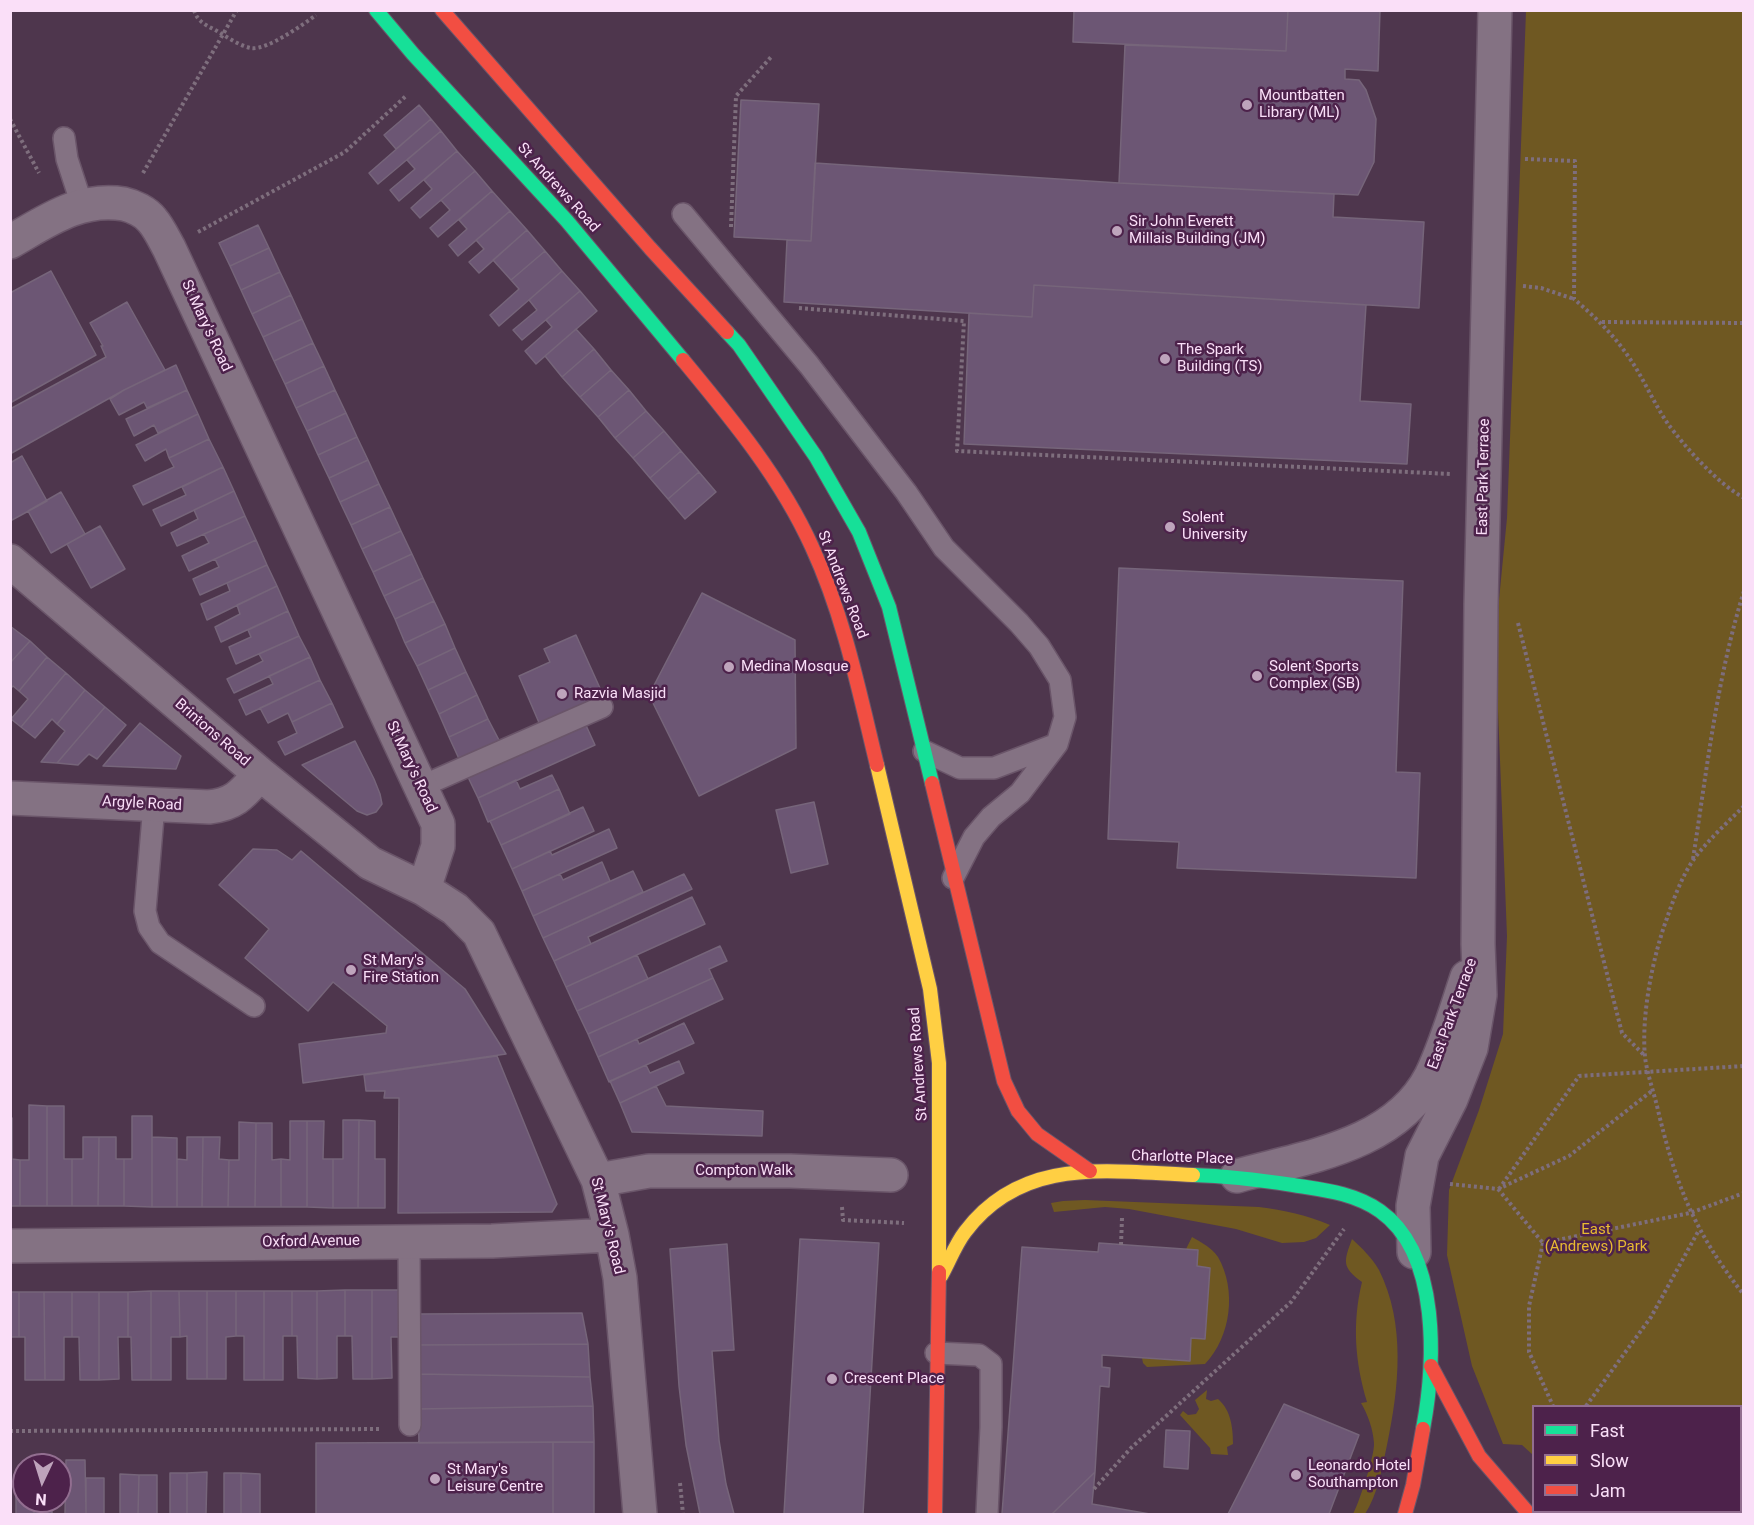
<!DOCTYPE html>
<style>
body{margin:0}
#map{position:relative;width:1754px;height:1525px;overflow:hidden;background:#4e364d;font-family:Roboto,sans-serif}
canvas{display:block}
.frame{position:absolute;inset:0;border:12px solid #fadff8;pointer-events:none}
.legend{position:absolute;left:1532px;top:1405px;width:210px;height:108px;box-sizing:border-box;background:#4d224b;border:2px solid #926e90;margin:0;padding:8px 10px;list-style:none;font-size:18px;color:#fadff8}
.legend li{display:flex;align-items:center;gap:12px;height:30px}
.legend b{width:30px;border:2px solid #926e90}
.north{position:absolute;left:12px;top:1453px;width:60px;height:60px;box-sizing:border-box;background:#4d224b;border:2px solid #926e90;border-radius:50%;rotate:184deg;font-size:16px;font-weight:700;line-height:24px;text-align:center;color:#fadff8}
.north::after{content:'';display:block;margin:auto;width:21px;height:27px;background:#bea4bc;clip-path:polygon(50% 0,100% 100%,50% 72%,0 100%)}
</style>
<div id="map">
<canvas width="1754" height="1525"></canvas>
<div class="frame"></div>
<ul class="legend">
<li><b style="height:8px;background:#16e098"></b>Fast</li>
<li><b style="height:8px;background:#ffcf43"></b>Slow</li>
<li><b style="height:8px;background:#f24e42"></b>Jam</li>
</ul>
<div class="north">N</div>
</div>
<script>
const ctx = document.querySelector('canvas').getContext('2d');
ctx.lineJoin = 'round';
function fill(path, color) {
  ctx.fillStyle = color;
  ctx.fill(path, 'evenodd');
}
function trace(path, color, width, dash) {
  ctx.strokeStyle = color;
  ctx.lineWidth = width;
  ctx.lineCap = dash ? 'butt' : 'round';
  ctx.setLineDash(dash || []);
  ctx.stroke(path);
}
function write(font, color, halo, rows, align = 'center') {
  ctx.font = font + ' Roboto,sans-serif';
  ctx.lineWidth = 5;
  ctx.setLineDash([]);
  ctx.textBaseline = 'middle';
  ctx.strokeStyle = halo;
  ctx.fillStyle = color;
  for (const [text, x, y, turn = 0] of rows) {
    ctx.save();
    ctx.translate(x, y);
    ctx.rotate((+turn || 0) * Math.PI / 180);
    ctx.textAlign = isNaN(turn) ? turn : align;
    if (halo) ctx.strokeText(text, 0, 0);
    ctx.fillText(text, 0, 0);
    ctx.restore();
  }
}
fill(new Path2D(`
 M1526,11h217v1503h-130l-6,-2h133v-106h-206l-1,49 -11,-10 -19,-1 -31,-78 -25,-111 2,-65 30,-80 24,-76 4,-98 -9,-226 -1,-90 10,-102z
 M1085,1200l174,7c25,3 48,8 71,18l-14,13 -12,4 -22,1 -46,-14 -107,-20 -24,-2 -51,5 -3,-9 12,-2z
 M1192,1237c9,5 20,11 26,20 19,33 13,80 -13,107l-58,3 -4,-4 -1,-5 47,3 2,-23 14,1 5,-71 -13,-2 -11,-17z
 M1352,1239c10,9 20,19 27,31 27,54 20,118 8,175 -5,23 -9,49 -22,69h-12c6,-11 22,-59 21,-71 -1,-14 -6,-28 -13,-40l6,-1c-12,-40 -15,-79 -5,-120 -21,-15 -18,-21 -10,-43z
 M1207,1390l-1,9 5,2 7,-2c13,11 15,29 15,45l-6,3 1,8 -17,-1 -1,-6 -30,-33 3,-4 5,4 8,-1 3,-5 -4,-9z`), '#6f5822');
const building = new Path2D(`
 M1074,10h214l-2,41 -213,-9z
 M1288,10h92l-2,61 -33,-2v10l14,1 7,10 10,29 -2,43 -16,33 -239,-12 6,-138 161,6z
 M741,100l78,4 -8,137 -77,-4z
 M419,105l12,14 -35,30 -12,-14z
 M431,119l10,12 -63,53 -9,-11z
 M441,131l16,20 -58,50 -9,-11 25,-21 -8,-9z
 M457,151l18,20 -55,47 -9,-10 21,-19 -8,-9z
 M815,163l304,20 215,11 -1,23 91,5 -5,86 -385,-23 -2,32 -248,-15 3,-62 24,1z
 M475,171l17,20 -54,46 -8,-9 20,-18 -9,-10z
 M492,191l18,20 -52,45 -9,-11 18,-16 -8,-9z
 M510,211l17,19 -48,43 -10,-11 15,-13 -8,-9z
 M258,225l11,23 -39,18 -11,-23z
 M527,230l18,21 -34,29 -18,-20z
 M269,248l11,24 -39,18 -11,-24z
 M545,251l17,20 -63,55 -9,-11 29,-26 -8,-9z
 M51,271l45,84 -86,48v-110z
 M562,271l18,20 -58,49 -9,-10 24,-20 -8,-10z
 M280,272l11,23 -39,19 -11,-24z
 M1034,285l332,20 -6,96 51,3 -4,60 -443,-20 5,-131 63,4z
 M580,291l17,20 -61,53 -11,-13 27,-24 -6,-7z
 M291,295l11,24 -39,18 -11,-23z
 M127,302l38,68 -41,20 -114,64v-45l96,-52 -5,-11h2l-13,-23z
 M302,319l11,24 -39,18 -11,-24z
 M576,329l18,20 -32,28 -17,-21z
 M313,343l11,23 -39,18 -11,-23z
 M594,349l17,21 -31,27 -18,-20z
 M176,365l11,25 -40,18 -3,-6 -25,13 -9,-16 14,-9z
 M324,366l11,24 -39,18 -11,-24z
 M611,370l18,20 -31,27 -18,-20z
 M187,390l11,24 -40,19 -4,-8 -20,11 -8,-17z
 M335,390l11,23 -39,18 -11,-23z
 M629,390l17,21 -31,27 -17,-21z
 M646,411l18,20 -31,27 -18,-20z
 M346,413l11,24 -39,18 -11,-24z
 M198,414l11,25 -40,19 -3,-9 -21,12 -9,-16z
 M664,431l17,20 -31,27 -17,-20z
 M357,437l11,23 -39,18 -11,-23z
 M209,439l14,28 -80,38 -10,-19 41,-19 -5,-9z
 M681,451l18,21 -31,27 -18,-21z
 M22,456l25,45 -35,19 -2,-3v-54z
 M368,460l11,24 -39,18 -11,-24z
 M223,467l11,24 -73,35 -8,-16 33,-15 -4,-8z
 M699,472l17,20 -31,27 -17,-20z
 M379,484l11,23 -39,18 -11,-23z
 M234,491l11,25 -68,30 -6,-13 27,-14 -4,-9z
 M61,492l24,42 -34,19 -23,-42z
 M390,507l11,24 -39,18 -11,-24z
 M245,516l11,24 -67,31 -7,-15 27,-13 -5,-9z
 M100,526l25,43 -34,19 -24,-44z
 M401,531l11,23 -39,18 -11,-23z
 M256,540l11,25 -67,30 -7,-16 26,-12 -4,-8z
 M412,554l11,24 -39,18 -11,-24z
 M267,565l10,21 -70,34 -6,-16 29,-13 -3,-8z
 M1119,568l284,13 -7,191 24,1 -4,105 -239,-10 2,-26 -71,-3z
 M423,578l11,23 -39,18 -11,-23z
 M277,586l11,25 -67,31 -6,-15 25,-13 -3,-9z
 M702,593l93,47 1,108 -97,48 -50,-101z
 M434,601l11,23 -40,19 -10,-24z
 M288,611l11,25 -63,28 -7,-17 22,-10 -3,-7z
 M445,624l10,24 -38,18 -12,-23z
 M10,626l20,15 -20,22z
 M576,635l28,62 -64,28 -21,-49 31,-14 -6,-13z
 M299,636l11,21 -76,36 -7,-14 36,-18 -4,-7z
 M30,641l17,16 -28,34 -6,-5 -3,3v-26z
 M455,648l11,24 -38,18 -11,-24z
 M47,657l19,16 -45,54 -10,-8 17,-20 -9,-8z
 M310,657l10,23 -74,35 -7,-15 34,-16 -4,-8z
 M466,672l11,23 -38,19 -11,-24z
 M66,673l19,17 -28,34 -5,-5 -17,19 -14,-11z
 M320,680l12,23 -40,19 -4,-9 -20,10 -8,-15z
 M85,690l20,17 -48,56 -16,-1 24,-31 -8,-7z
 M477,695l11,24 -39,18 -10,-23z
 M332,703l11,24 -58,28 -7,-13 19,-9 -5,-11z
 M105,707l21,18 -29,34 -8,-5 -11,11 -21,-2z
 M488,719l12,23 -40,19 -11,-24z
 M584,721l11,24 -117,53 -11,-23z
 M140,723l41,33 -5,13 -73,-3z
 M355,741l19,38 6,15 2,10 -6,8 -9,3 -10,-4 -55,-46z
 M552,775l7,14 -71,33 -10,-24 38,-18 4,9z
 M559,789l11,25 -69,31 -11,-24z
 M814,802l14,62 -37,9 -15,-63z
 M583,807l11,24 -82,38 -11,-24z
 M609,829l8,19 -95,43 -10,-22 38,-18 2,4z
 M253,849l24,1 15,10 9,-9 164,138 41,65 -203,29 -4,-39 87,-11 1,-7 -54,-44 -25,29 -63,-53 24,-29 -50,-44z
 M602,862l8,19 -77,35 -11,-25 38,-17 3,6z
 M633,871l10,21 -100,46 -10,-22z
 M684,874l8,15 -104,48 3,7 -37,17 -11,-23z
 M692,897l13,27 -139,63 -12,-26z
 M720,946l7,15 -18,8 4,9 -125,56 -11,-23z
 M637,955l11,24 -71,32 -11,-24z
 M713,978l10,21 -125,58 -10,-23z
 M684,1023l10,20 -85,39 -11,-25 39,-18 2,5z
 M497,1056l60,148 -5,8 -154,1 1,-115h-15l1,-7h-19l-2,-16z
 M679,1061l5,12 -64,30 -10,-22 36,-16 4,8z
 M656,1086l10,20 97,5 -1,25 -130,-4 -12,-29z
 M29,1105l18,1v100h-27v-46h9z
 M47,1106h17v53h8v47h-25z
 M132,1116h20v91l-28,-1v-47h8z
 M10,1118h2v41l8,1v46h-10z
 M343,1120h16l-1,88h-25v-49h10z
 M359,1120l16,1v38h10v49h-27z
 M290,1121h17v86h-26v-48l9,1z
 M307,1121h17l-1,38h10v49l-26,-1z
 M239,1122l17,1 -1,84h-27l1,-47h10z
 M256,1123h16v37l9,-1v48h-26z
 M83,1137h16l-1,69h-26v-47h11z
 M99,1137h17v22h8v47h-26z
 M152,1137l25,1v69h-25z
 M187,1137h16l-1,70h-25v-48l10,1z
 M203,1137h17l-1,22 10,1 -1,47h-26z
 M800,1239l79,4 -16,271h-79z
 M1099,1243l99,7 -1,16 13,2 -5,71 -14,-1 -1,23 -88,-6v12l8,1 -1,19 -9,-1 -5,86 -43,42h-50l20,-267 76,5z
 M727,1244l7,106 -22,1 7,89 7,44 8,30h-34l-14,-69 -7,-59 -9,-137z
 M345,1290h27v89h-19l-1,-43h-7z
 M345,1290v46h-8v42l-20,1v-88z
 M372,1290h29v47h-10l1,41 -20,1z
 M151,1291h28l1,46h-9v43h-20z
 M151,1291v89h-19l-1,-43h-3v-45z
 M179,1291h28v88h-20v-43l-7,1z
 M207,1291h29v45l-10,1v42h-19z
 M236,1291h28v89h-20v-44h-8z
 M264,1291h28v45h-9v44h-19z
 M292,1291h25v88l-19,-1 -1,-42h-5z
 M10,1292h9v45h-9z
 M19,1292h25l1,88h-20v-43h-6z
 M44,1292h28v45h-8v43h-19z
 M72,1292h27v88h-19l-1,-43h-7z
 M99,1292h29v45h-10l1,42 -20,1z
 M582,1313l6,31 -171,1 2,-31z
 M588,1344l2,33 -172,-3 -1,-29z
 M418,1374l172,3 3,29 -175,3z
 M1284,1404l75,31 -30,79h-101z
 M593,1406l1,36 -175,1 -1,-34z
 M1166,1430l24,1 -2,38 -24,-2z
 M553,1442v72h-237v-71z
 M553,1442h41v72h-41z
 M66,1460h19l1,54h-21z
 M207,1472l-1,42h-19v-41z
 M1095,1472l-3,32 58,10h-98z
 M170,1473h17v41h-17z
 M224,1473h17v41h-17z
 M241,1473l19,1v40h-19z
 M120,1474l19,1 -1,39h-18z
 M139,1475h18v39h-19z
 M16,1477h8v24h10v13h-18z
 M86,1478h18v36h-18z
 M34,1501h18v13h-18z`);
fill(building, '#6c5674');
trace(building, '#76657a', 1.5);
const lane = new Path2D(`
 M64,138l3,21 15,46
 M683,214l126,151 97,127 38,56 75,75 20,23 21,34 5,37 -8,27 -37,49 -29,24 -17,20 -21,41
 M924,751l36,17h34l63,-24
 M420,787l182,-80
 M154,805l-9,106 4,16 11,16 94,63
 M409,1241l1,184
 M936,1353l43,2 12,9v63l-4,87`);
const street = new Path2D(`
 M10,242c37,-21 69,-45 114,-38 9,2 22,8 28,16 7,8 12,19 17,28l269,576v22l-14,43 31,20 24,24 119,247 14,55 8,43 20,236
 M10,561l250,213 110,89 54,26
 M10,798l199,9c27,-3 34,-14 51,-33
 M1237,1176c68,-19 158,-30 194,-100 15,-31 25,-66 36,-99
 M598,1180l51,-9h141l101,4
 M10,1246l482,-5 120,-6
 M1414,1252l-1,-46 9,-50 29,-57 20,-51 9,-53 -2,-51 3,-340 14,-594`);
const fast = new Path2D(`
 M376,10l37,44 154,167 116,139
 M727,332l12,13 77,112 43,75 30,75 43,176
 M1193,1175c34,1 67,5 100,10 31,5 61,8 87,26 61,43 55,154 43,218`);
const slow = new Path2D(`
 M877,765l53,224 9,74v209
 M941,1276c8,-14 14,-31 24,-44 58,-77 145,-60 228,-57`);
const jam = new Path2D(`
 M442,10l208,238 77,84
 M683,360c48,58 98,118 129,187 32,69 47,144 65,218
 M932,783l72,298 14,30 19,23 53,37
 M1431,1366l48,90 50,58
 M935,1514l4,-242
 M1405,1514l8,-29 10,-56`);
trace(lane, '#6a5569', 24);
trace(street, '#6a5569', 36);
trace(fast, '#6a5569', 16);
trace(slow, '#6a5569', 16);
trace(jam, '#6a5569', 16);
trace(new Path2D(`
 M194,10c3,12 14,16 23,21 10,6 23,15 34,17 15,3 53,-24 65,-33
 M10,119l29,54
 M1525,159l50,2 -1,138c20,17 39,35 54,57 15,21 25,46 40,68 18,24 49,59 76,74
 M143,173l94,-163
 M731,227l5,-131 36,-40
 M198,232l147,-80 61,-56
 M1523,286l18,2 33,11
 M799,308l165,13 -7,130 494,23
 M1602,322l142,1
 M1518,623l104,410 22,22
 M1744,806c-17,17 -36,34 -50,53 -12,17 -20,39 -27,59 -14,38 -26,97 -22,139 2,16 8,33 12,49 18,77 37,126 87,189
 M1693,859c14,-90 24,-182 51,-268
 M1450,1184l48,5 71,-33 84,-66
 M1498,1189l45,54 147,-30 54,-20
 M1499,1189l80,-113 165,-10
 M842,1207l1,13 61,3
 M1543,1243l-14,63v46l24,54
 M1121,1245l1,-27
 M1586,1406l65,-89 48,-87
 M10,1431l372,-2
 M680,1483l3,31
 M1094,1489l37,-41 160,-146 53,-73
 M1682,1512l12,2`), '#7e6e7d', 4, [3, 3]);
trace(lane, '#847283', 21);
trace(street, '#847283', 33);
trace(fast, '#16e098', 14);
trace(slow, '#ffcf43', 14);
trace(jam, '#f24e42', 14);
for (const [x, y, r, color] of [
 [1247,105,6,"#bea4bc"],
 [1117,231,6,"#bea4bc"],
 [1165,359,6,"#bea4bc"],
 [1170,527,6,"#bea4bc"],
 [729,667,6,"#bea4bc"],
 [1257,676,6,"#bea4bc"],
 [562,694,6,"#bea4bc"],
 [351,970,6,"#bea4bc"],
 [832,1379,6,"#bea4bc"],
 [1296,1475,6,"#bea4bc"],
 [435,1479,6,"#bea4bc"]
]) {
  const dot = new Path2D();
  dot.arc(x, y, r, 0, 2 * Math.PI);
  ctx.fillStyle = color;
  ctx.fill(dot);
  trace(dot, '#4d224b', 2);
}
write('15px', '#fadff8', '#4d224b', [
 ["Mountbatten",1259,96],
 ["Library (ML)",1259,113],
 ["Sir John Everett",1129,222],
 ["Millais Building (JM)",1129,239],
 ["The Spark",1177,350],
 ["Building (TS)",1177,367],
 ["Solent",1182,518],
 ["University",1182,535],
 ["Medina Mosque",741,667],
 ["Solent Sports",1269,667],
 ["Complex (SB)",1269,684],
 ["Razvia Masjid",574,694],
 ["St Mary's",363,961],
 ["Fire Station",363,978],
 ["Crescent Place",844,1379],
 ["Leonardo Hotel",1308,1466],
 ["Southampton",1308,1483],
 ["St Mary's",447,1470],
 ["Leisure Centre",447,1487]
], 'left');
write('15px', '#fadff8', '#4d224b', [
 ["St Andrews Road",558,188,48],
 ["St Mary's Road",206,326,65],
 ["East Park Terrace",1484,477,-89],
 ["St Andrews Road",842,585,69],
 ["Brintons Road",212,733,41],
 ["St Mary's Road",411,767,65],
 ["Argyle Road",142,804,3],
 ["East Park Terrace",1453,1014,-70],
 ["St Andrews Road",919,1064,-94],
 ["Charlotte Place",1182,1158,2],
 ["Compton Walk",744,1171],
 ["St Mary's Road",607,1226,76],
 ["Oxford Avenue",311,1242,-1]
]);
write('15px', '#e8ba31', '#4d224b', [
 ["East",1596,1230],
 ["(Andrews) Park",1596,1247]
]);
</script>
